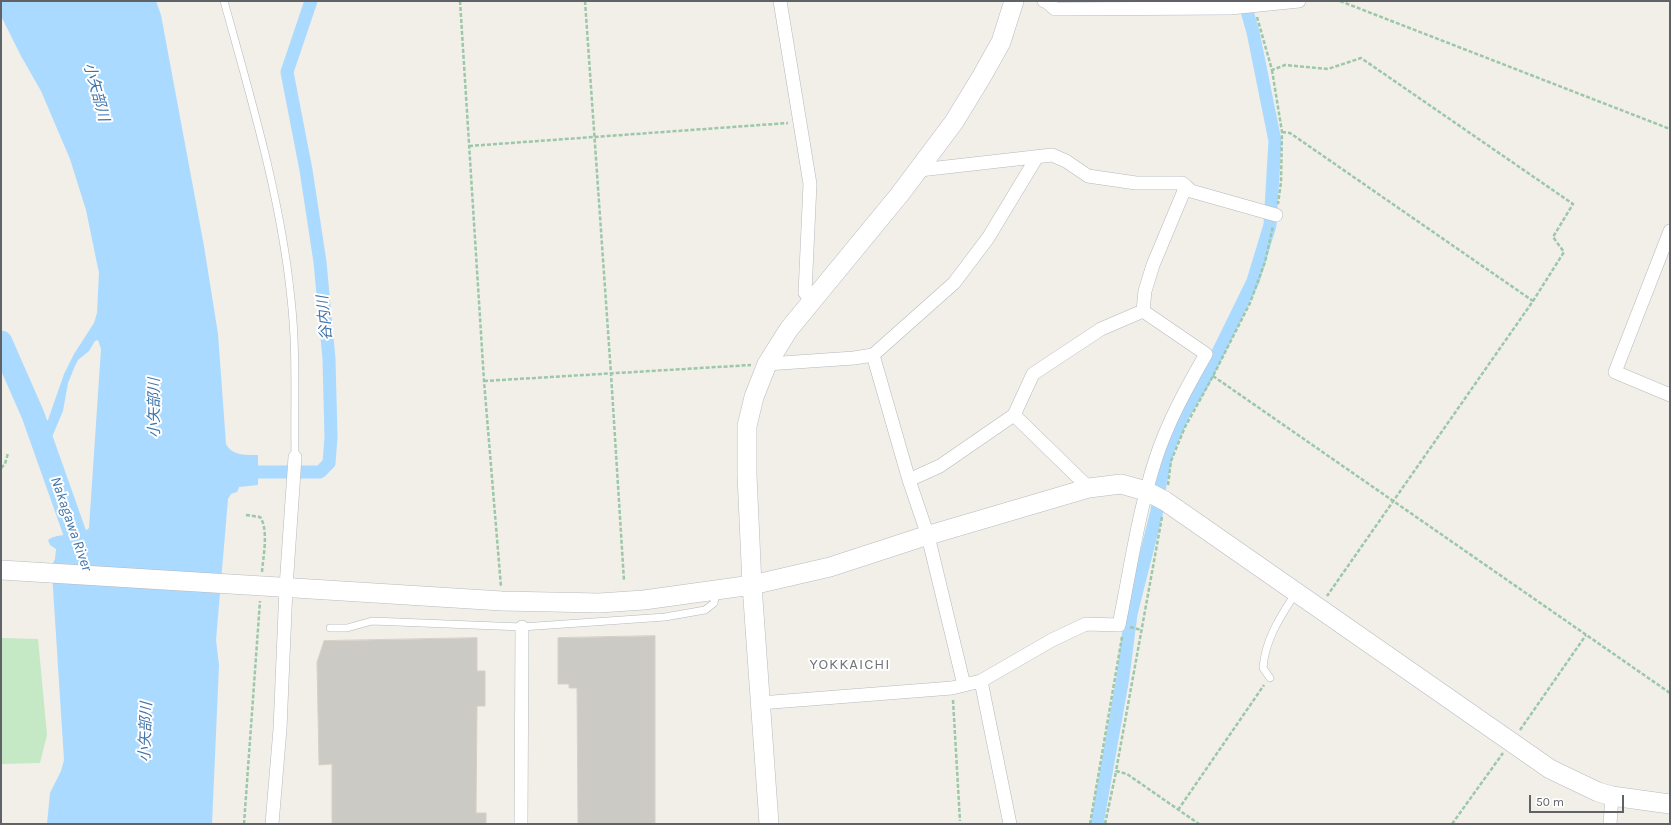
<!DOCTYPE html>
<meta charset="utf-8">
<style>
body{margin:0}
#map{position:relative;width:1671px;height:825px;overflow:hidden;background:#f1efe8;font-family:Karla,sans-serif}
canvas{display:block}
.frame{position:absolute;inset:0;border:2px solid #5f6368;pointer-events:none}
.scale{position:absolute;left:1529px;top:795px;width:95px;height:18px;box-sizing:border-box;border:2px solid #5f6368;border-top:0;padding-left:5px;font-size:12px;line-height:14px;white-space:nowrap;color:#5f6368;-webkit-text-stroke:3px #fff;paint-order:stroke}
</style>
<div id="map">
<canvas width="1671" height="825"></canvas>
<div class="frame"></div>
<div class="scale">50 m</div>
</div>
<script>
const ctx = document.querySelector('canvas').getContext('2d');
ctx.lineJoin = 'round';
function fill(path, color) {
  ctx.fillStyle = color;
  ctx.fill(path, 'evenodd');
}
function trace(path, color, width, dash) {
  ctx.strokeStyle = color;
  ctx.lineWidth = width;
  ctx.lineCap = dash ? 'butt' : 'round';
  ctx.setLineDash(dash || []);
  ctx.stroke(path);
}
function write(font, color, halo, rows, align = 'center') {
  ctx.font = font + ' Karla,"Noto Sans JP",sans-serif';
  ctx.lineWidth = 4;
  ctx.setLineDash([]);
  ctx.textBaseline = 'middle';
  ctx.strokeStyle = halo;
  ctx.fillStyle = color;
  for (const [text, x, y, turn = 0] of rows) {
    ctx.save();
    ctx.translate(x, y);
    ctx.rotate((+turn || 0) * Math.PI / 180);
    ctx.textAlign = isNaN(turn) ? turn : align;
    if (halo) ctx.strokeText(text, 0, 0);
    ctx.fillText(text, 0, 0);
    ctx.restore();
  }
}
fill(new Path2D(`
 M1,638l37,1 9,96 -7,28 -39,1z`), '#c5e8c5');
fill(new Path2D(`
 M1,1h155l5,14 43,231 14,88 8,110c6,12 20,11 32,11v30l-19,2 -2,5 -6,2 -3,5 -12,141 3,25 -7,159h-165l3,-31 11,-22 3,-11 -11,-172 -1,-23 3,-6 1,-10 -6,-4 -2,-5c10,-8 33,-3 41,-12l12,-179 -3,-9 -3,1 -6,10 -11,9 -3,6 -7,17 -5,28 -11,26 -8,-15 4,-2 16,-46 10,-20 20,-31 3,-10 2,-40 -13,-63 -16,-51 -29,-68 -20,-35 -20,-40z`), '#aadaff');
trace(new Path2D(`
 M240,472h80l9,-9 2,-26 -2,-78 -9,-97 -14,-92 -19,-98 24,-71
 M1097,824l26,-147 8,-63 26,-103 3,-27 8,-35 16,-36 20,-32 49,-100 17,-56 5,-84 -22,-109 -9,-31`), '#aadaff', 13);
trace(new Path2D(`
 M1,342l32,73 52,147`), '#aadaff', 23);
const building = new Path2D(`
 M655,636v188h-77l-1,-136h-8v-4h-11v-46z
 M477,638v33h8v35h-8l-1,107h10v11h-154v-60l-13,1 -2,-103 7,-21z`);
fill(building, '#cccac5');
trace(building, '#d6d1c6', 1);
const lane = new Path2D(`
 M224,1c27,98 57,197 67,298 6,52 3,106 4,158
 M330,628h17l25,-7 150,6 143,-10 40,-7 9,-7 2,-11
 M1270,678l-7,-10c2,-28 17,-51 32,-74`);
const street = new Path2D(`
 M780,1l30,183 -5,109 7,7
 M1044,1l3,1 8,7 175,-1 69,-7
 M920,170l132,-15 14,6 22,15 48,7h46l4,3
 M1670,231l-55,141 55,23
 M1143,311l2,-20 8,-26 33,-79 5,5 85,24
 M873,355l36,125 19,56 36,149
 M767,364l87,-6 19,-3 81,-72 34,-45 49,-81
 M1014,415l75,73
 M981,681l29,143
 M760,703l192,-15 29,-7 71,-41 34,-16 33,1c11,-54 19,-111 36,-164 12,-38 31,-72 51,-107l-63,-43 -42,18 -68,45 -19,41 -74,51 -31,14
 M272,824l8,-95 6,-142 9,-130
 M521,824l1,-197
 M1610,824l2,-28`);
const secondary = new Path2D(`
 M279,587l223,14 97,2 45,-3 108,-15 78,-18 89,-29 170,-50 32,-4 25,7 19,10 385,268 48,23 14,4 58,8
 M769,824l-17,-239 -5,-110v-49l7,-29 13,-33 22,-35 111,-135 54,-72 28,-46 19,-34 13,-41`);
trace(lane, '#b5b8bc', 8);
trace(street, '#b5b8bc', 14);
trace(secondary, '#b6babf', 20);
trace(new Path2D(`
 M460,1l24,380 17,206
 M585,1l26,373 13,207
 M1340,1l330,128
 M1257,17l15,53 13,-5 43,4 33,-11 212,146 -20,33 11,15 -31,49 -206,295
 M1272,70l10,62 -1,50 -3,22
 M1282,132l8,1 243,168
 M469,146l319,-23
 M1213,376l457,317
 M484,381l267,-16
 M1,468l4,-4 3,-11
 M1168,485l3,-24 14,-34 28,-51 37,-73 15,-41 8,-36
 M246,515l14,2c9,12 3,41 2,55
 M1162,517l-46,254 11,3 72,50
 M1130,627l11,3
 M953,700l7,121
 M1520,730l66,-95
 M1178,810l86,-125
 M244,824l16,-223
 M1090,824l32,-187
 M1105,824l11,-52
 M1452,824l51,-71`), '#9cc7a9', 2.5, [4, 2]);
trace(lane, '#fff', 7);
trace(street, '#fff', 13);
trace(secondary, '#fff', 19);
const secondaryBridge = new Path2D(`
 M1,570l278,17`);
trace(secondaryBridge, '#b6babf', 20, []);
trace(secondaryBridge, '#fff', 19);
write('italic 15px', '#4174aa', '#fff', [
 ["小矢部川",96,92,75],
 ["谷内川",325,318,-95],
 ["小矢部川",155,408,-90],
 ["Nakagawa River",71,524,71],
 ["小矢部川",146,732,-88]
]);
ctx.letterSpacing = '1px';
write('15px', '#70757a', '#fff', [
 ["YOKKAICHI",850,665]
]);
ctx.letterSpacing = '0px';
</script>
